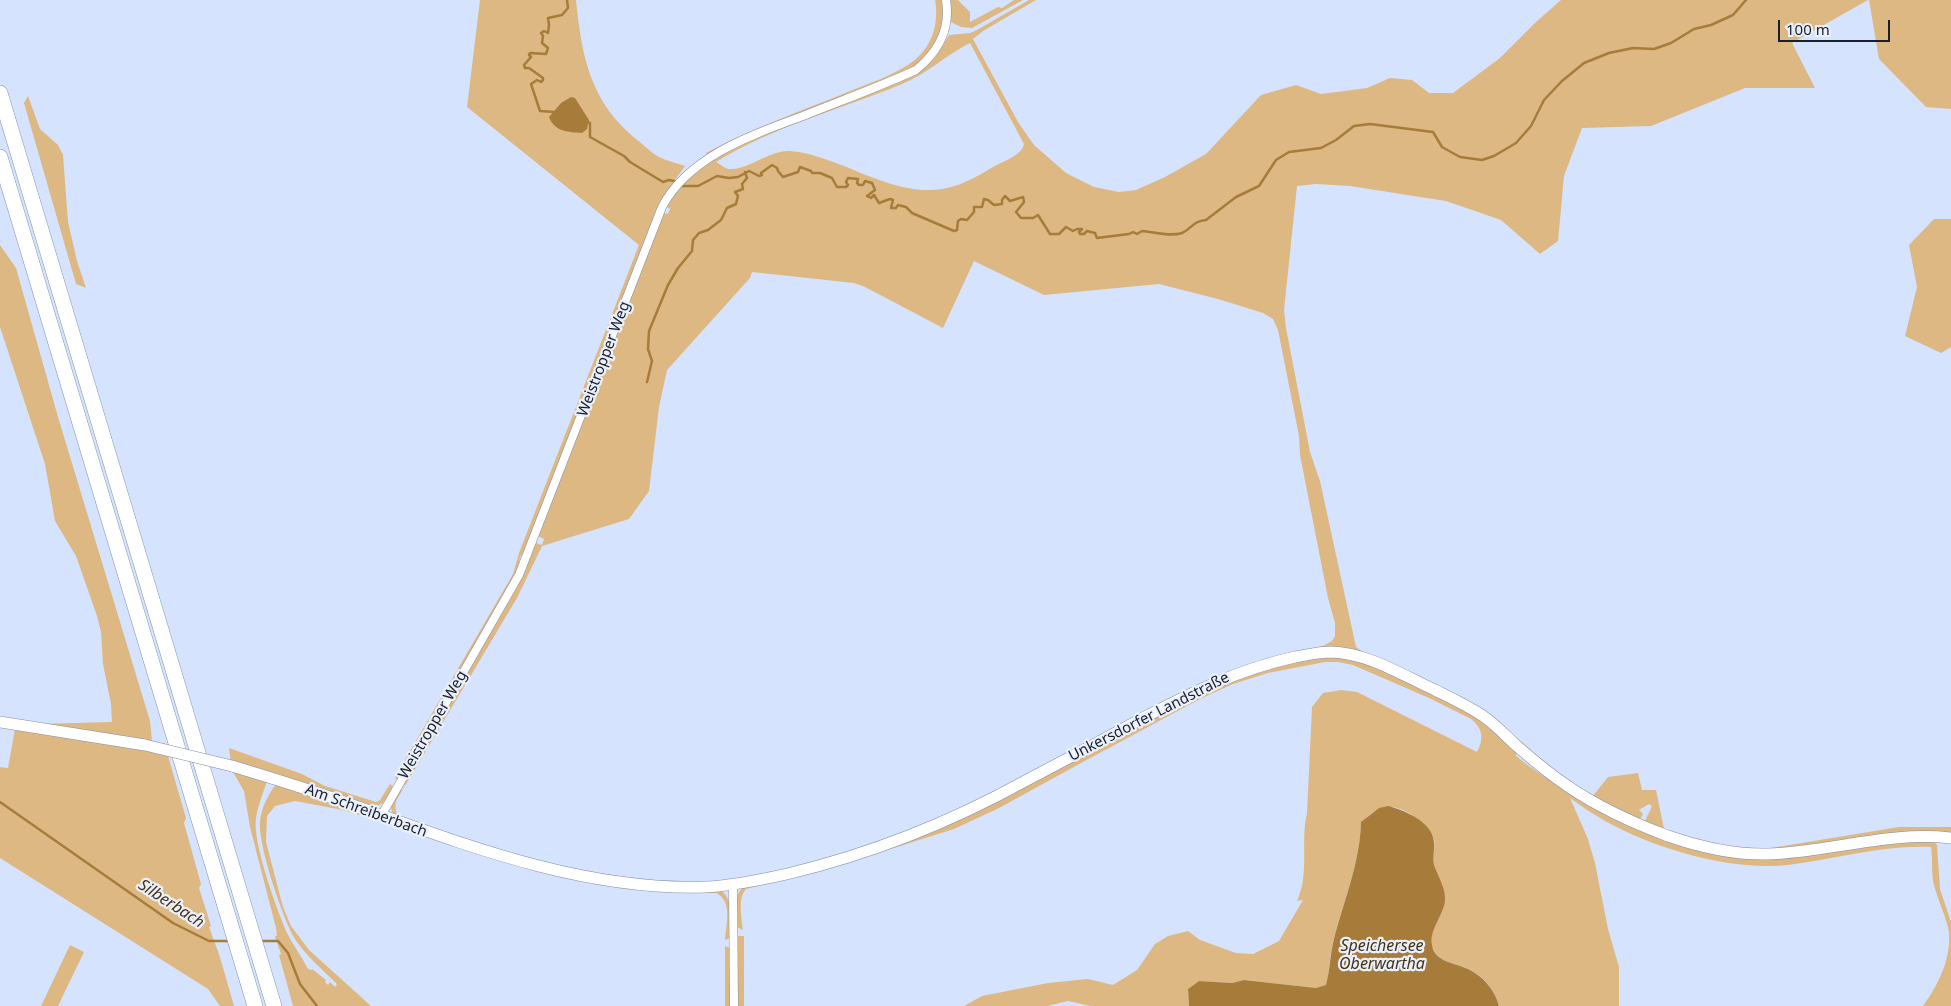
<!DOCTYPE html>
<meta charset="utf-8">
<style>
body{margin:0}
#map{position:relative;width:1951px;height:1006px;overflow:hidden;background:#d5e3fe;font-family:"Noto Sans",sans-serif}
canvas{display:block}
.scale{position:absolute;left:1778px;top:20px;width:112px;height:22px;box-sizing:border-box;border:2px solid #1a1f29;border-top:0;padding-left:6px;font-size:15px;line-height:18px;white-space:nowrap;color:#1a1f29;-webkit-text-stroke:4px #eaf0fb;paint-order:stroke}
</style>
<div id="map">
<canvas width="1951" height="1006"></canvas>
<div class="scale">100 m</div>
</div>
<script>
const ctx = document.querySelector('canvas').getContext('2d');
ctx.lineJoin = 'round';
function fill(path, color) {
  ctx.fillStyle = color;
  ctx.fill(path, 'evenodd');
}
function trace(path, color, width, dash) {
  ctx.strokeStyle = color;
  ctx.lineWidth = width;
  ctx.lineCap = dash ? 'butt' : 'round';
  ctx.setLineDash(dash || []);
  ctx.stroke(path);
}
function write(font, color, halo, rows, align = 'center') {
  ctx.font = font + ' "Noto Sans",sans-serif';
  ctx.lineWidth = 4.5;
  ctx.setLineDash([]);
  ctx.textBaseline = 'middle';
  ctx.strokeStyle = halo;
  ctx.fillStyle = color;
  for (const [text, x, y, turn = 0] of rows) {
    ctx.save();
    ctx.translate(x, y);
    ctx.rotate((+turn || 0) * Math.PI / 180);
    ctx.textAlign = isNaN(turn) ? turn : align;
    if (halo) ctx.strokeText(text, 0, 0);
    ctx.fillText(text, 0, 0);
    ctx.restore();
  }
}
fill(new Path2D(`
 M480,0h96c6,59 15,105 65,143 6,5 12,11 18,14 8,4 18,6 26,9l-10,14 7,4 25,-20 40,-23 172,-69 16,-14 14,-23 21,-2 7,-3 52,-30h7l-53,31 -10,8 45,83 16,23 32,28 28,14 25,5 17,-2 29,-13 41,-23 55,-59 35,-10 25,9 46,-6 23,-10 22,2 17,13h24l47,-35 36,-36 25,-22h307l-76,43 23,45h-70l-94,38 -69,2 -18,48 -6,65 -18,13 -39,-34 -55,-19 -96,-15 -34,-2 -19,2 -13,124 2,18 24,124 10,29 36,166 8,6 23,9 96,47 48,41 -6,-1 -39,-34 -33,-18 3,6 36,23 25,24 -1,6c56,45 176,107 250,101 54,-4 111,-23 166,-18l5,6 3,44 11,33v84h-28c15,-21 28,-46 26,-74 -3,-16 -11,-31 -15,-47 -3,-12 -1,-26 -3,-38 -49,-2 -95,12 -143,18 -59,6 -132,-16 -183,-44 -12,-7 -24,-15 -35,-23l18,41 7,24 13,66 11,38v39h-120c-4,-16 -15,-30 -31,-37 -11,-6 -29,-6 -35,-20 -7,-15 9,-32 11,-47 3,-15 -9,-26 -11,-40 -1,-7 3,-16 1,-23 -3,-12 -24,-28 -37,-31 -16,-4 -25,4 -36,15 -1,40 -17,77 -27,116 -4,15 -5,31 -7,46l-11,3 -71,-8 -13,3 -33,-2 -11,8 1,17h-98l-23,-5 -21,5h-83l18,-10 66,-13 40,-4 25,6 24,-15 18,-26 13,-8 20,-5 12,9 36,13 17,1 26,-13 24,-41 -6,1c13,-28 3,-59 10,-88l5,-106 11,-14 18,-3 16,2 120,60c7,-13 6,-24 -6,-33l-42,-21 -76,-33 -15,-3h-13l-57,11 -35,11 -33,15 -119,64 -82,45 -45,21 -127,40 -81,20c-9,10 -4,29 -3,41l-6,-3c0,-13 -5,-33 8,-41l92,-22 98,-35 61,-29 80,-44 121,-63 46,-19 -1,-5 -47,19 -121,63 -80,44 -61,29 -108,37 -89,21 -53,2 -85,-10 -69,-13 -130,-41c-13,-10 -7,-20 0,-31l3,1 3,-5 -2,-3c24,-42 45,-86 72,-126 23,-34 47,-74 61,-113l6,2 2,-6 -6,-3 110,-284 16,-39 4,1 2,-5 -4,-3 6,-12 -5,-2 -9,13 1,2 -135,349 -3,-1 -2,6 2,1 -5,13 -119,205 -2,-3 118,-203 6,-21 120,-308 -172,-138zM970,43l54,101c-2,11 -20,17 -29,22 -14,8 -32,19 -48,22 -35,8 -71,-9 -103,-22 -16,-6 -36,-14 -54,-15 -20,-1 -41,18 -58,18 -7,1 -11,-5 -16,-7 58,-36 124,-52 186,-78 25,-10 44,-29 68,-41zM974,261l70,34 115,-11 59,15 45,14 10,6 5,11 21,106 1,19 28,143 7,25v13l-3,5 -9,5 -58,13 -52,19 -140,71 -80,45 -61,28 -108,38 -88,20 -24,2h-46l-68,-9 -54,-10 -58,-16 -79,-26c-10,-5 -13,-9 -11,-20l121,-203 25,-52 87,-27 20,-28 10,-84 8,-37 83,-92 2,-6 102,11 11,4 78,41z
 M935,0h7c4,34 -4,43 -26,66l-208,90 -2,-3c46,-25 96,-42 144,-62 22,-9 48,-17 66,-32 17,-15 23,-37 19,-59z
 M948,0h10l12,12v10l28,-15 4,1 12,-8h9l-51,28 -11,-1 -10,-5z
 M1869,0h82v109l-25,-2 -47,-48z
 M28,96l12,33 18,16 5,10 5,67 9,39 9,27 -10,-4 -52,-181z
 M1934,219h17v128l-10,6 -36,-17 12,-49 -8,-42z
 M0,245l16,23 42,149 92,304 2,20 -8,-2 24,17 18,62 -2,5 17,61 -2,4 12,38 -2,1 10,27 15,52h-14l-12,-17 -208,-131v-91l8,1 7,-39 24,-5 73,-2 -1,-18 -8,-40 -2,-32 -4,-16 -21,-60 -21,-35 -10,-57 -45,-137z
 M229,748l73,26 23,12 51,16 4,-2 10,-16 3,3 -9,15 -10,7 -143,-47z
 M236,770l29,8 2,3c-4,12 -9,25 -11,37 -4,24 21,92 31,115 6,12 15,24 21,36l4,1v-1l14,11 -1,2 3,3 2,-3 5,5 2,-3c-14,-14 -31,-28 -42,-45 -12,-20 -37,-94 -35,-117 1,-14 8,-27 16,-38 95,28 186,70 283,89 35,7 72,13 109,16 16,1 36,-3 53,2 14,9 9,31 9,47l-5,2c1,-15 8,-39 -9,-47l-50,-2 -42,-5 -83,-14 -198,-62 -48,-9 -20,5 -8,10 -1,26 17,65 8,19 18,24 62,56h-78l-14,-51 2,-1 -6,-17 2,-2 -1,-7 -26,-101 -6,-36 -11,-19z
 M1638,773l4,17h14l8,39 54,16 47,4 134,-22h52v9l-166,14 -68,-3 -71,-23 -1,-3 7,-15 -3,-2 -10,6 4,4 -3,5 -48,-22 16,-20z
 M737,936h7v70h-7z
 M70,945l14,7 -26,54h-17z
 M725,946l5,2v58h-5z`), '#deb882');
fill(new Path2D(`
 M571,97l4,1 14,22 -2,9 -5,4c-14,-1 -27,-1 -33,-16l12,-14z
 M1388,806c16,4 45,16 46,36 1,7 -2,16 0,23 4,12 12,23 11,36 -2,15 -16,29 -13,44 2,17 24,18 36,24 15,7 27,21 31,37h-310l-1,-17 11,-8 33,2 12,-3 72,8 10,-3c4,-15 4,-31 8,-46 10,-39 26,-76 27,-117l18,-14z`), '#a77c3b');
trace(new Path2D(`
 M555,112l-15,-1 -9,-27 6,-4 4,2 2,-2v-2l-14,-10h-4l-1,-3 7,-8 -2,-2 1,-2 16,1 2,-6 -6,-5 1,-7 -2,-3 3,-2 4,2 1,-8 -1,-7 14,-3 6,-7 -1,-8
 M587,122l3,1v14l34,19 6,6 33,20 6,-2 5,1
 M682,186h16l19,-10 12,2 9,-1 11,-6 10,5 3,-1 -1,-2 11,-8 5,3 1,3 5,6 15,-5 2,-5 11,4 1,2h8l12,5 5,9h9l2,-2 -2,-3 2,-4 10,1 -1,4 2,2h4l2,-4 7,2 3,7 -8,6 4,2 3,-3 5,8 11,-4 3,1 -2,8h5l2,-3 8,2 6,6 42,18 3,-1 1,-9 3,-2 6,1 7,-8v-5h8l2,-8 4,1 6,5 8,-1v-4l3,-4 5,5 13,-4 1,5 -8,10 5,6h12l5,-3 12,19h9l7,-7 7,4 4,-2h5l-3,3 1,2h4l3,-3 8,2 2,5 32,-4 4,-2 4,2 5,-3c12,1 28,6 40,2 9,-4 11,-12 24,-13l30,-23 23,-11 17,-26 13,-8 32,-4 15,-8 18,-14 16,-2 63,8 9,15 18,10 22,3 12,-4 22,-13 15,-17 13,-26 18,-19 22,-18 25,-10 24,-5 21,1 17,-6 23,-14 17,-4 22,-10 13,-15
 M647,382l5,-21 -4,-12 1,-18 19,-46 10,-17 14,-17 1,-11 6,-7 9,-3 13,-10 6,-12 9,-4 2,-8 -3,-4 8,-3 -1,-5 5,-6 -2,-6
 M0,802l173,121 36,18h20
 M259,941h19l10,12 12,31 17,22`), '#a77c3b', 2.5);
const street = new Path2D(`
 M381,816l138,-241 143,-368c27,-51 90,-72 141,-91 37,-15 76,-29 113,-46 22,-18 35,-40 30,-70
 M733,885l1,121`);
const secondary = new Path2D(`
 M0,722l145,23
 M232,766c30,9 59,18 89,28 123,42 250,97 384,93 27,-1 55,-7 82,-13 84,-20 164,-52 240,-94 38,-20 76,-40 114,-61 50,-26 98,-50 154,-62 12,-2 24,-5 36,-5 37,1 71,23 104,38 16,8 33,16 48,26 13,9 24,21 35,31 16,14 33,28 51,40 31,21 64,36 99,49 32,11 66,19 100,18 62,-2 120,-23 183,-16`);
const highway = new Path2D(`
 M0,93l274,913
 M0,157l255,849`);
trace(street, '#828fa8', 9);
trace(secondary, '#828fa8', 12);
trace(highway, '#828fa8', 16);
trace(street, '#fff', 8);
trace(secondary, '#fff', 11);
trace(highway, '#fff', 15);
const secondaryBridge = new Path2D(`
 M145,745l87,21`);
trace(secondaryBridge, '#828fa8', 12, []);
trace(secondaryBridge, '#fff', 11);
write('15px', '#1a1f29', '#eaf0fb', [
 ["Weistropper Weg",604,359,-69],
 ["Unkersdorfer Landstraße",1149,717,-27],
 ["Weistropper Weg",433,725,-60],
 ["Am Schreiberbach",366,811,20]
]);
write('italic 16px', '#453215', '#eaf0fb', [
 ["Silberbach",171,904,33],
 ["Speichersee",1382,946],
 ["Oberwartha",1382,964]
]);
</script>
